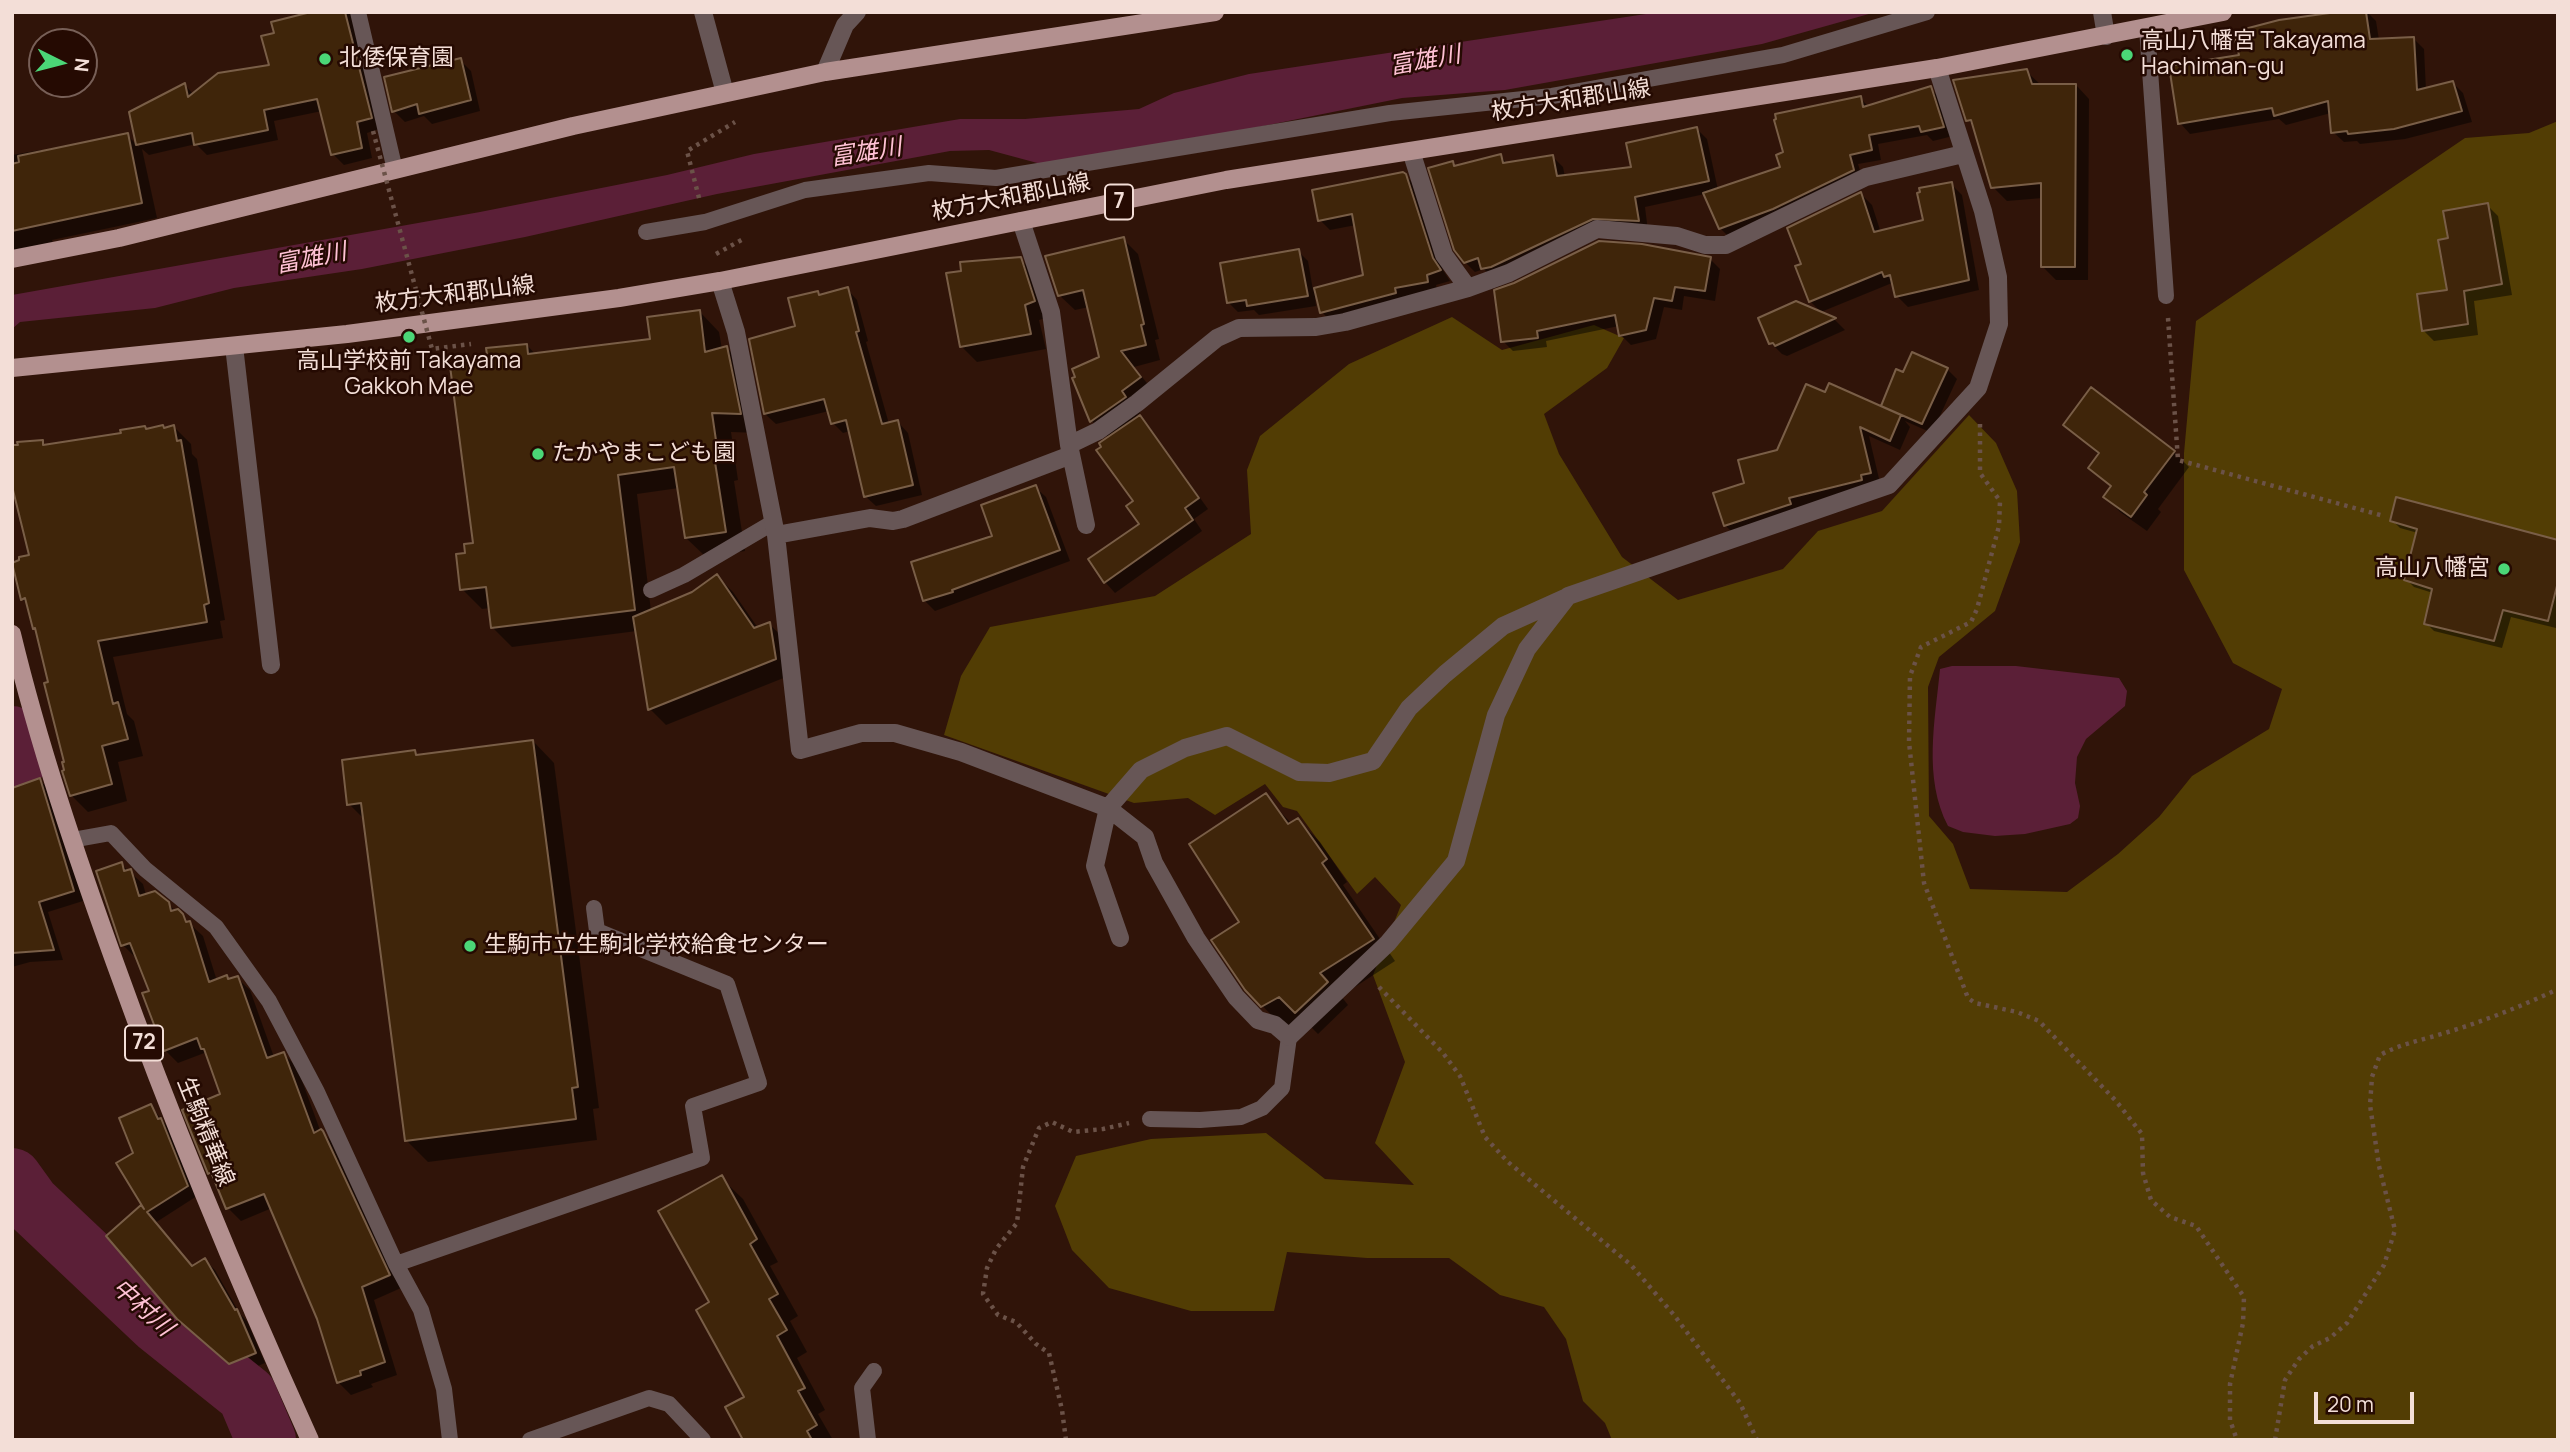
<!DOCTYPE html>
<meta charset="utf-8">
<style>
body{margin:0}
#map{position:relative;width:2570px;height:1452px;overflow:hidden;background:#301409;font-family:Manrope,sans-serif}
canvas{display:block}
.frame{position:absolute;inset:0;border:14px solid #f3ded7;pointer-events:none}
.north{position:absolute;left:28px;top:28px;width:70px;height:70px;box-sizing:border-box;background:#250a02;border:2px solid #775f57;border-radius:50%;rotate:96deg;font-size:19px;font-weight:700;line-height:28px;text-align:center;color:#f3ded7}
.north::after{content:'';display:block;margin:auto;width:24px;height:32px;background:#4bd677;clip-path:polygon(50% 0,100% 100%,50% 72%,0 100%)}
.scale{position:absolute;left:2314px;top:1392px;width:100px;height:32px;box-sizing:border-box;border:4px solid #f3ded7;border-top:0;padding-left:9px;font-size:21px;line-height:24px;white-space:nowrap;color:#f3ded7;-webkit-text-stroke:5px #250a02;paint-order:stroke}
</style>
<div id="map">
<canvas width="2570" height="1452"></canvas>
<div class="frame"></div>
<div class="north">N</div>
<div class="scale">20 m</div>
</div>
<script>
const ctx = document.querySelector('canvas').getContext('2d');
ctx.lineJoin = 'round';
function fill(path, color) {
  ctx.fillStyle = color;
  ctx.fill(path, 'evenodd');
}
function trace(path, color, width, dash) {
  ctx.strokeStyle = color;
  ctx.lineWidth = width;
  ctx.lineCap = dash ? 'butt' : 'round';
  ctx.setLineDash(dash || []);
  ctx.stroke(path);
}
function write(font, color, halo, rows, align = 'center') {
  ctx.font = font + ' Manrope,"Noto Sans JP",sans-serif';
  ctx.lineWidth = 5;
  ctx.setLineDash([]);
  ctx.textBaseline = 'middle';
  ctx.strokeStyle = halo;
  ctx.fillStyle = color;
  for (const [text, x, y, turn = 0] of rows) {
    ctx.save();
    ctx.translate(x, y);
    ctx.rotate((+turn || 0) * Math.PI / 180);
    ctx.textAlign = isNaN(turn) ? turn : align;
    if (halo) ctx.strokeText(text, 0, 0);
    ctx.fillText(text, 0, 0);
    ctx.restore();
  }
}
fill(new Path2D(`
 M2558,121v1319h-946l-7,-17 -22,-22 -17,-62 -22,-32 -44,-12 -51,-37h-82l-80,-6 -13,59h-83l-82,-23 -37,-38 -17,-44 21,-50 75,-17 115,-6 59,46 89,6 -39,-42 30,-81 -32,-87 28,-70 -26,-28 -18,17 -60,-83 -14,-4 -18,-23 -50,31 -27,-17 -54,5 -190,-68 17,-59 29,-49 165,-31 96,-62 -4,-64 13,-34 89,-72 103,-47 50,33 92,-25 30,13 -17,30 -63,46 15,40 63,103 56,43 105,-31 35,-38 64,-20 87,-96 27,28 21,48 3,51 -25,69 -56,46 -11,30 1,129 24,28 17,45 97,3 51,-38 41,-37 33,-41 77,-47 13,-40 -49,-26 -49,-93v-117l12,-132 269,-183 64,-5z`), '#523d04');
fill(new Path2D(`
 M1659,12h217l-114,32 -257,46 -103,8 -203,41 -158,25 -52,-14 -39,1 -233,43 -192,43 -163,32 -128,19 -79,20 -135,14 -8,7v-34l468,-83 187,-37 87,-21 206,-35h65l114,-10 35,-16 75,-19z
 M1952,666h64l103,12 8,13 -2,15 -39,33 -9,18 -2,26 5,23 -2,12 -8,6 -45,10 -30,2 -32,-4 -15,-6c-25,-48 -13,-105 -8,-157z`), '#5b1f37');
fill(new Path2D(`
 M298,12h55l29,116 -15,5 5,25 -28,7 -11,-11 -11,-43 -48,10 4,19 -71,15 -11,-11 -47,11 -7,-6 15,69 -105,22 2,8 -42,7v-100l29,-5 3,3 83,-18 12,12 -8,-34 54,-28 9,10 77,-29 5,-32 24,-17z
 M2351,12h16l9,9 3,19 35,-1 10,10 2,41 27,-7 10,10 9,29 -67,17 -45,5 -3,-3 -13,1 -11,-10 -2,-19 -45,12 -7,-6 -89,15 -10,-11 61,-67z
 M460,60l11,11 9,40 -48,13 -8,-8 -19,6 -11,-11z
 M2026,71l15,14h35l13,14 -1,181h-32l-13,-13v-69l-36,3 -14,-14 -18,-60 -7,-7z
 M1930,88l10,10 13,38 -20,5 -6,-6 -49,9 3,16 -23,4 5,16 -133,58 -10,-10 -15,-34 -60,13 3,24 -45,-3 -111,50 -8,-9 -9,3 -10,-10 -12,-99 3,4 44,-11 8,8 45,-7 10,10 2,10 68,-9 64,-39 10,10 11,51 64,-22 78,-70 9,9z
 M1405,175l11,11 27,84 7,11 -14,4 2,7 -106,31 -10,-11 -4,-16 -3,1 1,9 -57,9 -5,-5 -16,2 -10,-10 70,-51 10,10 5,29 52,-14 -9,-51 -26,5 -10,-10z
 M1951,184l11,11 17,95 -71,17 -11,-11 -5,-13 -71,29 -11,-11 -7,-36 58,-71 11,11 9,28 44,-12z
 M2487,205l11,11 14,79 -38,6 4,34 -44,6 -11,-11 26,-39 1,-51z
 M1123,239l15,15 21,85 -4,1 5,20 -26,7 21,26 -19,14 4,6 -3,2 13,13 58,81 -14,10 8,12 -87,62 -10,-11 -15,-22 51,-36 -5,-22 -27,-64 -17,-17 -17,-42 26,-21 -12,-51 -14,3 -16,-15z
 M1020,259l16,16 14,42 -11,3 7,29 -69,13 -16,-16z
 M1710,259l10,10 -5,32 -31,-5 -2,14 -18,-3 -8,32 -25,6 -10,-10 -2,-9 -73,15 1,6 -34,4 -10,-10z
 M847,289l10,11 11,41 -2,1 23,82 9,-2 10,11 14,62 -46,11 -11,-10 -15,-65 -7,2 -10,-10 -4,-12 -53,13 -11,-10 33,-87 19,-34 4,3z
 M1796,302l39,18 10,10 -58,26 -5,-2 -11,-11z
 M700,312l19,20 3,17 5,-1 19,19 13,66 -28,-1 7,48 -4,1 11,70 -39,6 -20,-19 -7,-50 -42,6 14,117 42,-17 24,-18 16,16 25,36 11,-4 16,15 6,36 -125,50 -16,-16 -13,-78 -125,16 -20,-20 -2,-19 -8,1 -20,-20 5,-34 8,-11 15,-181 37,-18 9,10 116,-15z
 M1947,369l10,10 -25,54 -27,-12 5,6 -10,23 -31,-14 11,47 -144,53 -11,-11 21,-41 32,-32 48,-57 63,16 -6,-5 21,-31z
 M2065,425l109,27 15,15 -31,42 3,3 -14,19 -27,-19 -15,-16 7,-8 -22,-20 9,-13z
 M174,427l17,17 1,10 5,5 28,161 -5,1 3,17 -110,19 14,57 7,7 9,35 -25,6 9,39 -39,11 -17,-17 -33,-163 -4,-4 -5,-23 -7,-6 9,-43 11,-114 4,4z
 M1035,487l11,10 24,64 -135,50 -11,-11 70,-63z
 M2392,520l166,22v78l-2,8 -45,-11 -9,31 -68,-17 -8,-8 7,-30 -19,-6 -8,-8 12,-46 -18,-5z
 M533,741l21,22 45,345 -6,1 4,31 -169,22 -22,-22 -41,-320 -16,-16 66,-52 4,4z
 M40,780l10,11 33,110 -35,11 15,48 -33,2 -18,5v-177z
 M1265,796l27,28 6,-4 22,22 27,40 -4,3 52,76 -54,35 7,9 -30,29 -16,-16 -18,10 -38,-39 -5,-67z
 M121,864l22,20 3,11 21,8 36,33 14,45 10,-4 3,3 7,-2 13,12 24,67 10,-3 13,13 23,63 16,16 65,142 -27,12 23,75 -26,9 2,3 -22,8 -13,-13 -20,-64 -46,-110 -31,13 -13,-13 -12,-28 -6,-7 -25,-62 38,-16 -16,-43 -29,11 -13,-13 -14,-58 -15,-34 -13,-13z
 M151,1106l19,24 27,66 -42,27 38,44 12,-7 10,10 25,44 7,7 18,42 -24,10 -63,-55 -29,-104 -31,-50 17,-11z
 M721,1178l22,21 35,63 -8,4 28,50 -8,5 17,31 -10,6 28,52 -7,4 15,26h-88l1,-43 -35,-94z`), '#0007');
trace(new Path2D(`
 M12,736l5,24 -5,8
 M12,1178l18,25 127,120 90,72 19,45`), '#5b1f37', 60);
const building = new Path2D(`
 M311,12h34l27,106 -15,4 5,26 -31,7 -14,-56 -53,11 4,20 -74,15 -2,-12 -56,12 -7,-33 56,-29 3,14 30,-24 51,-8 -8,-29 13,-3 -3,-11z
 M2337,12h29l4,27 44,-2 3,53 36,-9 9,30 -68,18 -46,5 -1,-3 -16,2 -3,-32 -54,15 -2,-8 -94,16 -9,-58 70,-11 -6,-23 46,-12z
 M461,58l10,42 -52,14 -2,-10 -25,8 -8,-35z
 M2027,69l5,15h44l-1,183h-34v-84l-50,5 -20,-68 -5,1 -13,-41z
 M1931,86l13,41 -23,5 -2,-6 -50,9 3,15 -22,5 4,15 -81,39 -54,20 -16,-36 77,-26 -4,-12 7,-3 -9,-32 2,-1 -1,-5 86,-18 2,11z
 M1697,127l12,54 -74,16 4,24 -46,-2 -102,48 -10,2 -3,-11 -14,5 -10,-13 -26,-82 25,-7 1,5 47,-12 2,9 50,-8 4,21 74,-9 -5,-24z
 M128,133l14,70 -130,28v-67l7,-2 -1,-6z
 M1403,172l3,2 27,84 8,12 -14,5 1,7 -33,6 1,5 -76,20 -6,-25 49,-13 -11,-61 -34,7 -6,-31z
 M1952,182l17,98 -74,17 -5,-22 -6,2 -2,-5 -73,30 -14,-36 6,-2 -14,-36 74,-36 13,40 49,-12 -6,-27 3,-1 -1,-4z
 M2488,203l14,81 -38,7 4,33 -46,7 -5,-37 30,-4 -9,-50 10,-2 -5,-27z
 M1124,237l20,87 -3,1 5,20 -25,6 20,26 -19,14 4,6 -36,25 -18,-44 3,-1 -3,-8 27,-12 -16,-67 -25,6 -13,-40z
 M1599,241l43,3 69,13 -6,34 -30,-4 -3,14 -18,-3 -8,32 -27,6 -4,-21 -78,16 1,7 -37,4 -7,-52 20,-7z
 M1299,249l9,47 -61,10 -1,-6 -19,3 -7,-40z
 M1021,257l14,44 -10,4 6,29 -71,13 -14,-74 15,-2 -1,-9z
 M848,287l11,44 -3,1 26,92 16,-4 15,65 -49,12 -18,-77 -15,4 -7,-25 -60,15 -15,-75 46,-13 -7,-28 30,-7 1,4z
 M1796,301l40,17 -61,28 -2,-3 -4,1 -11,-26z
 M700,310l5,42 22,-6 14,68 -29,-1 7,48 -4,1 11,70 -41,6 -11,-71 -56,8 17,135 -144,18 -5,-41 -26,3 -4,-36 9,-1 -1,-9 9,-1 -23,-177 38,-5 -2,-13 41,-4 1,10 122,-15 -3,-22z
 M1912,352l36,16 -26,56 -41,-18 15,-37 7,3z
 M1829,383l72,32 -11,26 -30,-14 11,46 -10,2 1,5 -73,18 2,6 -67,22 -11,-33 31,-10 -6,-23 39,-10 29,-66 19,8z
 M2091,387l84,64 -31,41 3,3 -16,22 -28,-20 8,-11 -23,-18 11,-15 -36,-28z
 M1140,415l59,83 -14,10 8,12 -89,63 -16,-24 51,-35 -13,-18 7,-5 -37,-51 5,-3 -2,-4z
 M163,425l1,3 10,-3 3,16 4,-1 28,163 -5,2 3,17 -109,19 15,63 5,-2 10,37 -26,7 10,38 -42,12 -8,-25 2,-1 -2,-8h2l-20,-79 4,-1 -13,-54 -2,1 -8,-31 -4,2 -9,-37 7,-3v-3l10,-2 -17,-69v-41h6l-1,-3 26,-2v5l78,-12 -1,-3 25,-4 1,3z
 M1036,485l24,65 -108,40 1,2 -30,9 -12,-39 81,-26 -11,-31z
 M2396,497l162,43v42l-10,39 -45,-11 -9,31 -70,-17 8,-35 -28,-9 13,-51 -27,-8z
 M717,574l37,54 16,-6 6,37 -128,51 -15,-93 59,-25z
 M533,740l45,347 -6,1 4,31 -171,22 -44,-338 -14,2 -5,-45 73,-10 1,5z
 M40,778l34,113 -35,11 15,48 -42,3v-165z
 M1266,793l22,31 10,-6 29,41 -5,4 52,76 -54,34 8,9 -33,31 -16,-16 -18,10 -16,-17 -34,-50 28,-18 -50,-78z
 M122,862l2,9 7,-2 8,27 16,-5 14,11 2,9 7,-2 5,5 3,8 4,-1 19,61 18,-7 1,4 10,-3 29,82 17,-6 30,81 7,-4 2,2 67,144 -28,12 23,75 -25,9 1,4 -24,8 -20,-64 -53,-125 -38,15 -15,-37 -3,2 -26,-64 38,-16 -16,-45h-3l-4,-11 -33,13 -22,-58 7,-2 -19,-48 -9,3 -25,-75z
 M151,1104l7,15 3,-1 27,68 -41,26 45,54 13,-8 30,52 2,-1 19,44 -27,11 -52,-45 -71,-83 35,-31 3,4 -28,-46 17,-10 -14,-35z
 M722,1175l35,64 -7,5 28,50 -9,5 18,31 -10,6 28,52 -7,3 19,34 -10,6 5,9h-69l-18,-33 19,-10 -48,-87 13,-8 -51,-91z`);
fill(building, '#3f250a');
trace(building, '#795e47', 2);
trace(new Path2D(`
 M699,198l-12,-47 48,-29
 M716,254l29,-16
 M2168,318l10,142 206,56
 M1980,424v49l20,28 -1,25 -22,83 -6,13 -50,25 -11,29 -1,66 15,141 44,115 7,5 42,9 22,9 77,80 26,33 1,39 8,27 19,17 26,9 48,71 -1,26 -13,61v36l7,20
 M1379,987l64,66 17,23 25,61 23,25 123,103 43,50 66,88 17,37
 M1066,1440l-4,-30 -13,-57 -13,-9 -20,-22 -18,-7 -15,-21 4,-26 9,-19 21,-26 6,-56 16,-39 13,-6 21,10 30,-3 26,-6
 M2275,1440l10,-60 14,-21 14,-13 17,-8 17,-15 37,-58 11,-35 -16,-64 -9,-61 2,-28 8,-22c17,-9 33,-13 51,-18 43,-12 87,-29 127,-48`), '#6b5248', 4.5, [3.5, 5]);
trace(new Path2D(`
 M358,12l37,158
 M2147,28l19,268
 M646,232l59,-10 100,-32 124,-17 67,5 394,-65 162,-17 231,-41 144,-43
 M651,590l33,-15 90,-53
 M72,840l39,-7 34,36 71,58 53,74 48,91 79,172
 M1150,1119l50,1 41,-3 21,-9 20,-20 7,-51
 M450,1440l-6,-51 -23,-79 -25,-46 306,-106 -9,-52 66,-23 -32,-99 -130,-53 -3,-23
 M530,1440l119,-42 20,6 34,36
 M868,1440l-6,-52 12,-17`), '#675656', 16);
trace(new Path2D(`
 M703,12l22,81
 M2102,12l4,24
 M825,72l20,-47 12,-13
 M1411,151l33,104 24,33
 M1021,221l30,91 18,133 17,80
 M720,281l16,51 40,203 24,215 61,-17h34l66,19 147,56 37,29 9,26 42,75 40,59 22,23 17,5 14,12 99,-94 68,-82 40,-146 31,-66 41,-53 321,-111 89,-97 21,-64 -1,-47 -15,-66 -46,-143
 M234,346l37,319
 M1069,445l29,-14 39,-28 80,-65 22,-10 77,-1 29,-5 123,-34 41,-15 88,-44 80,7 28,9h21l140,-68 97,-23
 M776,535l94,-17 23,3 10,-2 168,-64
 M1120,938l-25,-72 13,-58 33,-38 44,-22 42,-12 72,36 30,1 44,-12 36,-53 36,-34 58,-48 62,-28`), '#675656', 18);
trace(new Path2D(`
 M12,259l107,-21 454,-112 252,-54 390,-60
 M12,368l335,-34 272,-36 101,-17 506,-101 711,-112 286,-56
 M12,634c27,112 64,221 103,329 58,162 124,320 195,477`), '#b3908f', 18);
trace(new Path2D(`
 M373,131l59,218 39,-5`), '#6b5248', 4.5, [3.5, 5]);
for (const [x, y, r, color] of [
 [2127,55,7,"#4bd677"],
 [325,59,7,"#4bd677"],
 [409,337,7,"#4bd677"],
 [538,454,7,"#4bd677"],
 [2504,569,7,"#4bd677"],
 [470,946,7,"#4bd677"]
]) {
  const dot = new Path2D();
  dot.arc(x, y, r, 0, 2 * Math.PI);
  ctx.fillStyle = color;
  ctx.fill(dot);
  trace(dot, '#250a02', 2.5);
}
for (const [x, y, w] of [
 [1119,202,28],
 [144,1043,38]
]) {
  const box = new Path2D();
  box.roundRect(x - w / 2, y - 17.5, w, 35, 5);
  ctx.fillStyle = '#250a02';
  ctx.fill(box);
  trace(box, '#f3ded7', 2);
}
write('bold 21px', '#f3ded7', null, [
 ["7",1119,202],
 ["72",144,1043]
]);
write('23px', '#f3ded7', '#250a02', [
 ["高山八幡宮 Takayama",2141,42],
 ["Hachiman-gu",2141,68],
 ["北倭保育園",339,59],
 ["高山学校前 Takayama",409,362,"center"],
 ["Gakkoh Mae",409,388,"center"],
 ["たかやまこども園",552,454],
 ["高山八幡宮",2490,569,"right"],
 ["生駒市立生駒北学校給食センター",484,946]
], 'left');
write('23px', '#f3ded7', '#250a02', [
 ["枚方大和郡山線",1571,101,-9],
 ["枚方大和郡山線",1011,198,-11],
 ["枚方大和郡山線",455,295,-7],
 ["生駒精華線",205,1132,68]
]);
write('italic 24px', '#ffc2d5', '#250a02', [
 ["富雄川",1425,61,-10],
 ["富雄川",866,153,-9],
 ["富雄川",311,259,-11],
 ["中村川",142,1308,42]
]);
</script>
